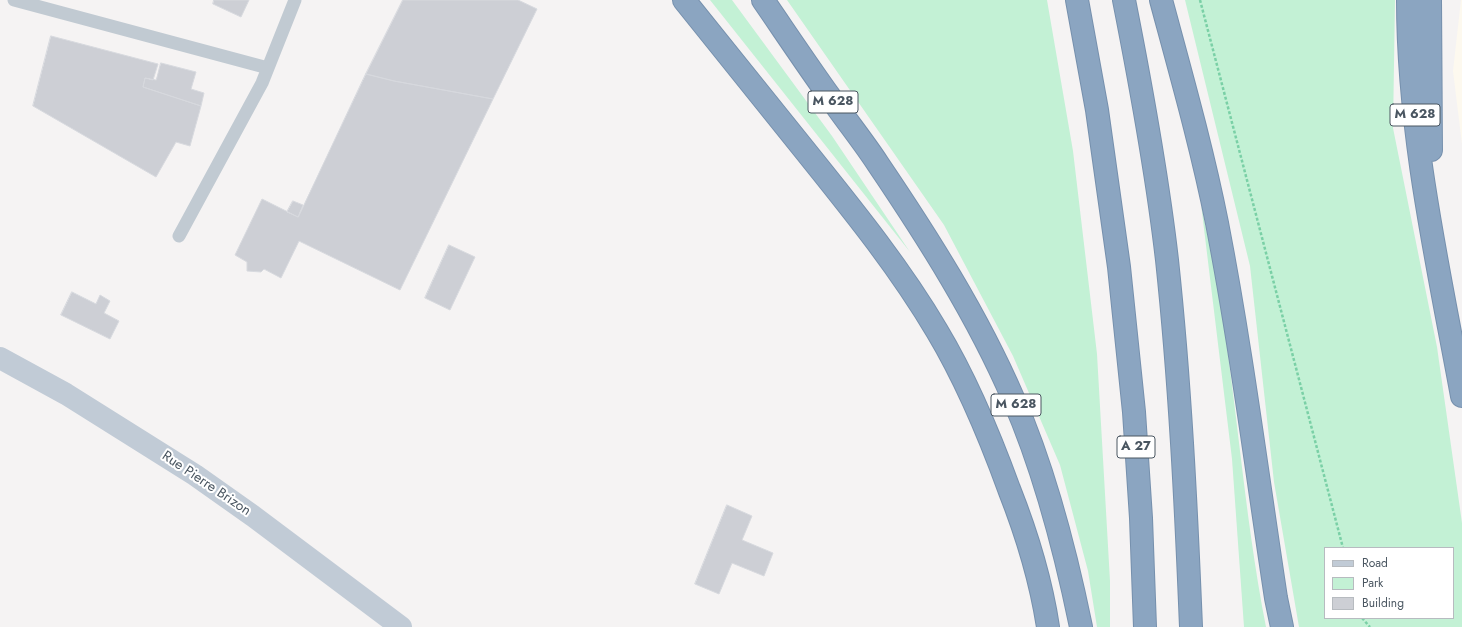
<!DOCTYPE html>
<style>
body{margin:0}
#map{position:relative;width:1462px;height:627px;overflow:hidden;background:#f5f3f3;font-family:Jost,sans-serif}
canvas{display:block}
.legend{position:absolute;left:1324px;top:547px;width:130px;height:72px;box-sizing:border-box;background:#fff;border:1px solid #b7bbc0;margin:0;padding:5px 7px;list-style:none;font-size:12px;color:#4a5661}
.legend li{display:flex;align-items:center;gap:8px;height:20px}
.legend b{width:20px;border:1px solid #b7bbc0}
</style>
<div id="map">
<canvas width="1462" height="627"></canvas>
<ul class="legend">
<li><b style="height:5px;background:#c1cbd6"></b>Road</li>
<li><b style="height:11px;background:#c3f1d5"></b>Park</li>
<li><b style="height:11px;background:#cdcfd5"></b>Building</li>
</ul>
</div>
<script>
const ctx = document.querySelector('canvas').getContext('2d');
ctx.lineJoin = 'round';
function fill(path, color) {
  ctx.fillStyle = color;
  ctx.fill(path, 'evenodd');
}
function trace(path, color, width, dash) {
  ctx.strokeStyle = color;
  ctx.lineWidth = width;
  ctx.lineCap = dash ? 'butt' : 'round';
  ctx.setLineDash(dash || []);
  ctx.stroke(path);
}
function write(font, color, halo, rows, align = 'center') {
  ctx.font = font + ' Jost,sans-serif';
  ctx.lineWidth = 4;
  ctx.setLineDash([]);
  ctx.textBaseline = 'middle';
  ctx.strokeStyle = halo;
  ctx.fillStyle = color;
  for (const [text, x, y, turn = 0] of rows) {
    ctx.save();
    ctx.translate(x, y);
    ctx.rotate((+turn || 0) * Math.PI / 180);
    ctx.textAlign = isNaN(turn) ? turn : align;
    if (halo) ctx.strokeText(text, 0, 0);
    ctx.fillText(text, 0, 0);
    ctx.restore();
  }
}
fill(new Path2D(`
 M1461,0h1v144l-9,-73z`), '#fdf9ef');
fill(new Path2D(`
 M710,0h22l100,136 78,116z
 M787,0h260l26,151 24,203 13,227v46h-13l-9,-56 -28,-106 -47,-109 -69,-131z
 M1185,0h210l-2,128 44,219 25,176v104h-163l-25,-145 -24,-216zM1325,548h128v70h-128z
 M1201,204c4,22 10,43 14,65 21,119 28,240 51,358h-22l-12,-168z`), '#c3f1d5');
const building = new Path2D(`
 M214,0h35l-8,17 -28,-13z
 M403,0h115l19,9 -44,90 -99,-18 -28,-7z
 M51,36l107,28 -5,16 -8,-2 -2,9 58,19 -11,40 -14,-4 -20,35 -123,-71z
 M161,63l35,9 -5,17 13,4 -3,13 -58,-19 2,-9 11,2z
 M366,74l28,7 99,18 -93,191 -101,-49 -18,37 -17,-9 -3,3 -14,-1v-9l-12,-7 27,-56 36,18z
 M293,201l10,4 -5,12 -11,-5z
 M449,245l26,12 -25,53 -25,-12z
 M72,292l24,12 4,-9 10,6 -6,12 15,8 -9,18 -49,-24z
 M727,505l25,11 -10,24 31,13 -9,23 -32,-13 -13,31 -24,-10z`);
fill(building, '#cdcfd5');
trace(building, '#d7d9de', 1);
const highway = new Path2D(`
 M684,0c42,53 85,105 127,158 45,56 90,112 126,173 30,50 52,103 72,158 17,43 32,92 39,138
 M763,0c22,32 44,65 67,97 15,22 33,44 48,67 50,74 99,151 135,234 32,73 52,151 68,229
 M1077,0l20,110 22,157 15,145 7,106 4,109
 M1124,0c17,86 33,173 43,260 13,122 19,244 24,367
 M1161,0c20,74 41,148 56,223 24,124 40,250 59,375l6,29
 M1408,0c0,133 30,266 54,396
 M1430,0l1,150`);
trace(highway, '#7690ad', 24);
trace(new Path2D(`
 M1200,0l143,548
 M1362,618l8,9`), '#7ad0a6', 2.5, [3, 2]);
trace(new Path2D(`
 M14,0l254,68
 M179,236l83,-153 33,-83`), '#c1cad2', 13);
trace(new Path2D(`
 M0,358l66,36 129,81 58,41 148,111`), '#c1cbd6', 22);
trace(highway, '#8ba5c1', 22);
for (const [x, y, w] of [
 [833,102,50],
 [1415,115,50],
 [1016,405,50],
 [1136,447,38]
]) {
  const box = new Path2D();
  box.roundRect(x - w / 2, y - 11, w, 22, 3);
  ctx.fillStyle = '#fff';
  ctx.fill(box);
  trace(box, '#4a5661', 1);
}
write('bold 13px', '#4a5661', null, [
 ["M 628",833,102],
 ["M 628",1415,115],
 ["M 628",1016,405],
 ["A 27",1136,447]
]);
write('14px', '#4a5661', '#fff', [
 ["Rue Pierre Brizon",206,484,34]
]);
</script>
